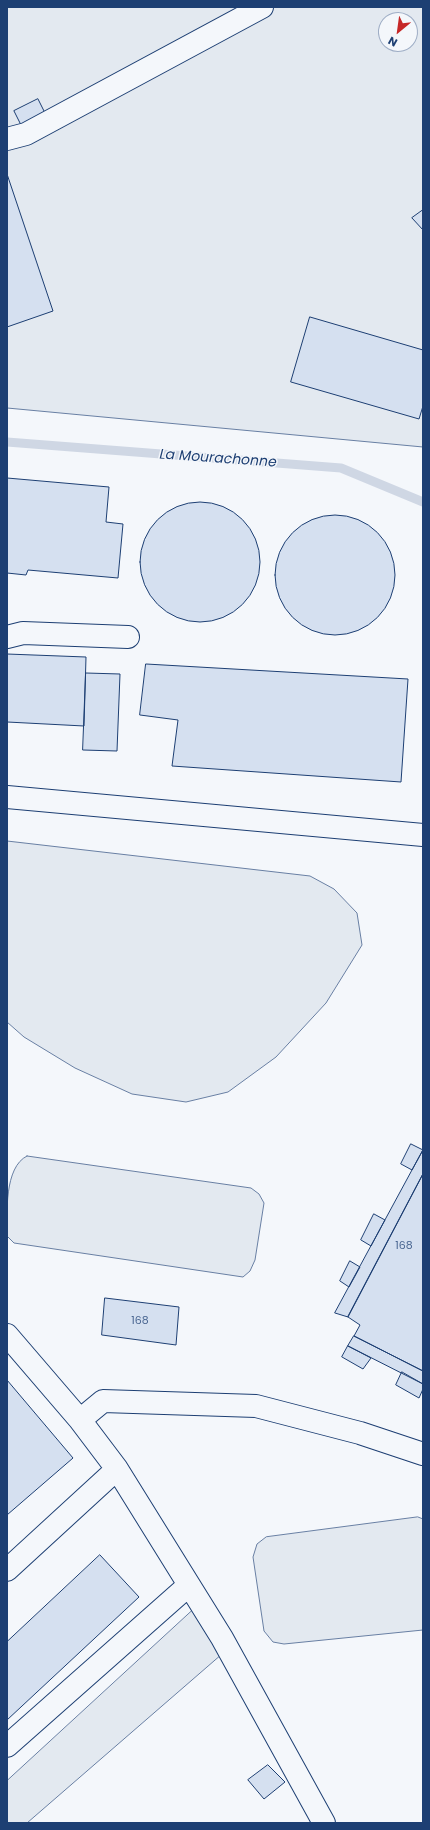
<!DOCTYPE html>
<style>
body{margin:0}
#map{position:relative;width:430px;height:1830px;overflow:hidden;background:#f4f7fb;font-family:Poppins,sans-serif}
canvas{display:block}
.frame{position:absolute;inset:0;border:8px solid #1d3f73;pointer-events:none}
.north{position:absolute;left:378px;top:12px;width:40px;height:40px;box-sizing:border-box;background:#f4f7fb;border:1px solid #9eadc5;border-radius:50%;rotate:209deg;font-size:11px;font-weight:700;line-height:16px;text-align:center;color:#1d3f73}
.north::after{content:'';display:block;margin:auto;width:14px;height:18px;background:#c62828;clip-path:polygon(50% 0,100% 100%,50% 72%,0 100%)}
</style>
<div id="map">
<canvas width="430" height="1830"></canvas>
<div class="frame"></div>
<div class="north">N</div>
</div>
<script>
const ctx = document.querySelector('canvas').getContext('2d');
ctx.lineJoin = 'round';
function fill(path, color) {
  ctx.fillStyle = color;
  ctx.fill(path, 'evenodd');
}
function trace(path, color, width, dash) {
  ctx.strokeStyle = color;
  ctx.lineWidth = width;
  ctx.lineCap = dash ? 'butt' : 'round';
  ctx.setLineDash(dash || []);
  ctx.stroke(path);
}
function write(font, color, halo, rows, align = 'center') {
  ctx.font = font + ' Poppins,sans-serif';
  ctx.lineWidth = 3;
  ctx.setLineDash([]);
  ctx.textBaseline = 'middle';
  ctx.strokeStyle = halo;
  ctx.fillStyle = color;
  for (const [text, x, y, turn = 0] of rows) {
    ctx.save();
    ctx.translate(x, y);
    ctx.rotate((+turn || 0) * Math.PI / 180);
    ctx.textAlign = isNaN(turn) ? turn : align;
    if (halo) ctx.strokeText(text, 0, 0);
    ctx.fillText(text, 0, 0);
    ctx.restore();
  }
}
const green = new Path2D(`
 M7,7h416v440l-416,-39zM386,20h24v24h-24z
 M7,841l303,35 24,13 23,24 5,32 -36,58 -50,54 -48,35 -42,10 -54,-8 -57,-26 -51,-31 -17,-15z
 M27,1156l224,32 8,6 5,9 -9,57 -5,11 -7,6 -229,-34 -7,-7c0,-22 -3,-69 20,-80z
 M418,1517l5,2v111l-139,14 -11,-2 -9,-11 -11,-74 4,-13 9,-7z
 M193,1610l29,44 -195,169h-20v-42z`);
fill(green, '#e3e9f0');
trace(green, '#687fa3', 1);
trace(new Path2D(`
 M7,442l334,26 82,34`), '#cfd7e4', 9);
const building = new Path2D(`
 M38,99l8,16 -24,12 -8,-16z
 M7,174l46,137 -46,16z
 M423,210v20l-11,-12z
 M310,317l113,33v56l-4,13 -128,-37z
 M7,478l102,9 -3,35 17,2 -5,54 -90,-8 -2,5 -19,-2z
 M140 562a60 60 0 1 1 120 0a60 60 0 1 1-120 0Z
 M275 575a60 60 0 1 1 120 0a60 60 0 1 1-120 0Z
 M7,654l79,3 -2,69 -77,-4z
 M146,664l262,15 -7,103 -229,-16 6,-46 -38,-5z
 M86,673l34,1 -3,77 -34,-1z
 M411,1144l12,6 -11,20 -11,-6z
 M423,1150v24l-75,143 -13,-4z
 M423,1174v197l-69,-35 6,-11 -12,-8z
 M374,1214l11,6 -14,26 -10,-6z
 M350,1261l10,6 -11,20 -9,-6z
 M105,1298l74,9 -3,38 -74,-10z
 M354,1336l69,35v13l-75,-38z
 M348,1346l23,12 -8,11 -21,-12z
 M402,1372l21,12v5l-4,9 -23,-13z
 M7,1380l66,78 -66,57z
 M100,1555l39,42 -132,123v-78z
 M268,1765l17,17 -21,17 -16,-19z`);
fill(building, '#d5e0f0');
trace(building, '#1d3f73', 1);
const minor = new Path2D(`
 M7,139l19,-5 236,-127
 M7,637l16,-4 105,4
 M7,1335l73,85 37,49 105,169 102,185
 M80,1420l23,-19 153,5 104,27 63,21
 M7,1570l110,-101
 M7,1746l182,-161`);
const major = new Path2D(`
 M7,797l416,38`);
trace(minor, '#1d3f73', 24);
trace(major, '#1d3f73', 24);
trace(minor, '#f4f7fb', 22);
trace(major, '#f4f7fb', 22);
write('11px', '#4b6792', null, [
 ["168",404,1246],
 ["168",140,1321]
]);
write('italic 14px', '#1d3f73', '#f4f7fb', [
 ["La Mourachonne",218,459,4]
]);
</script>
